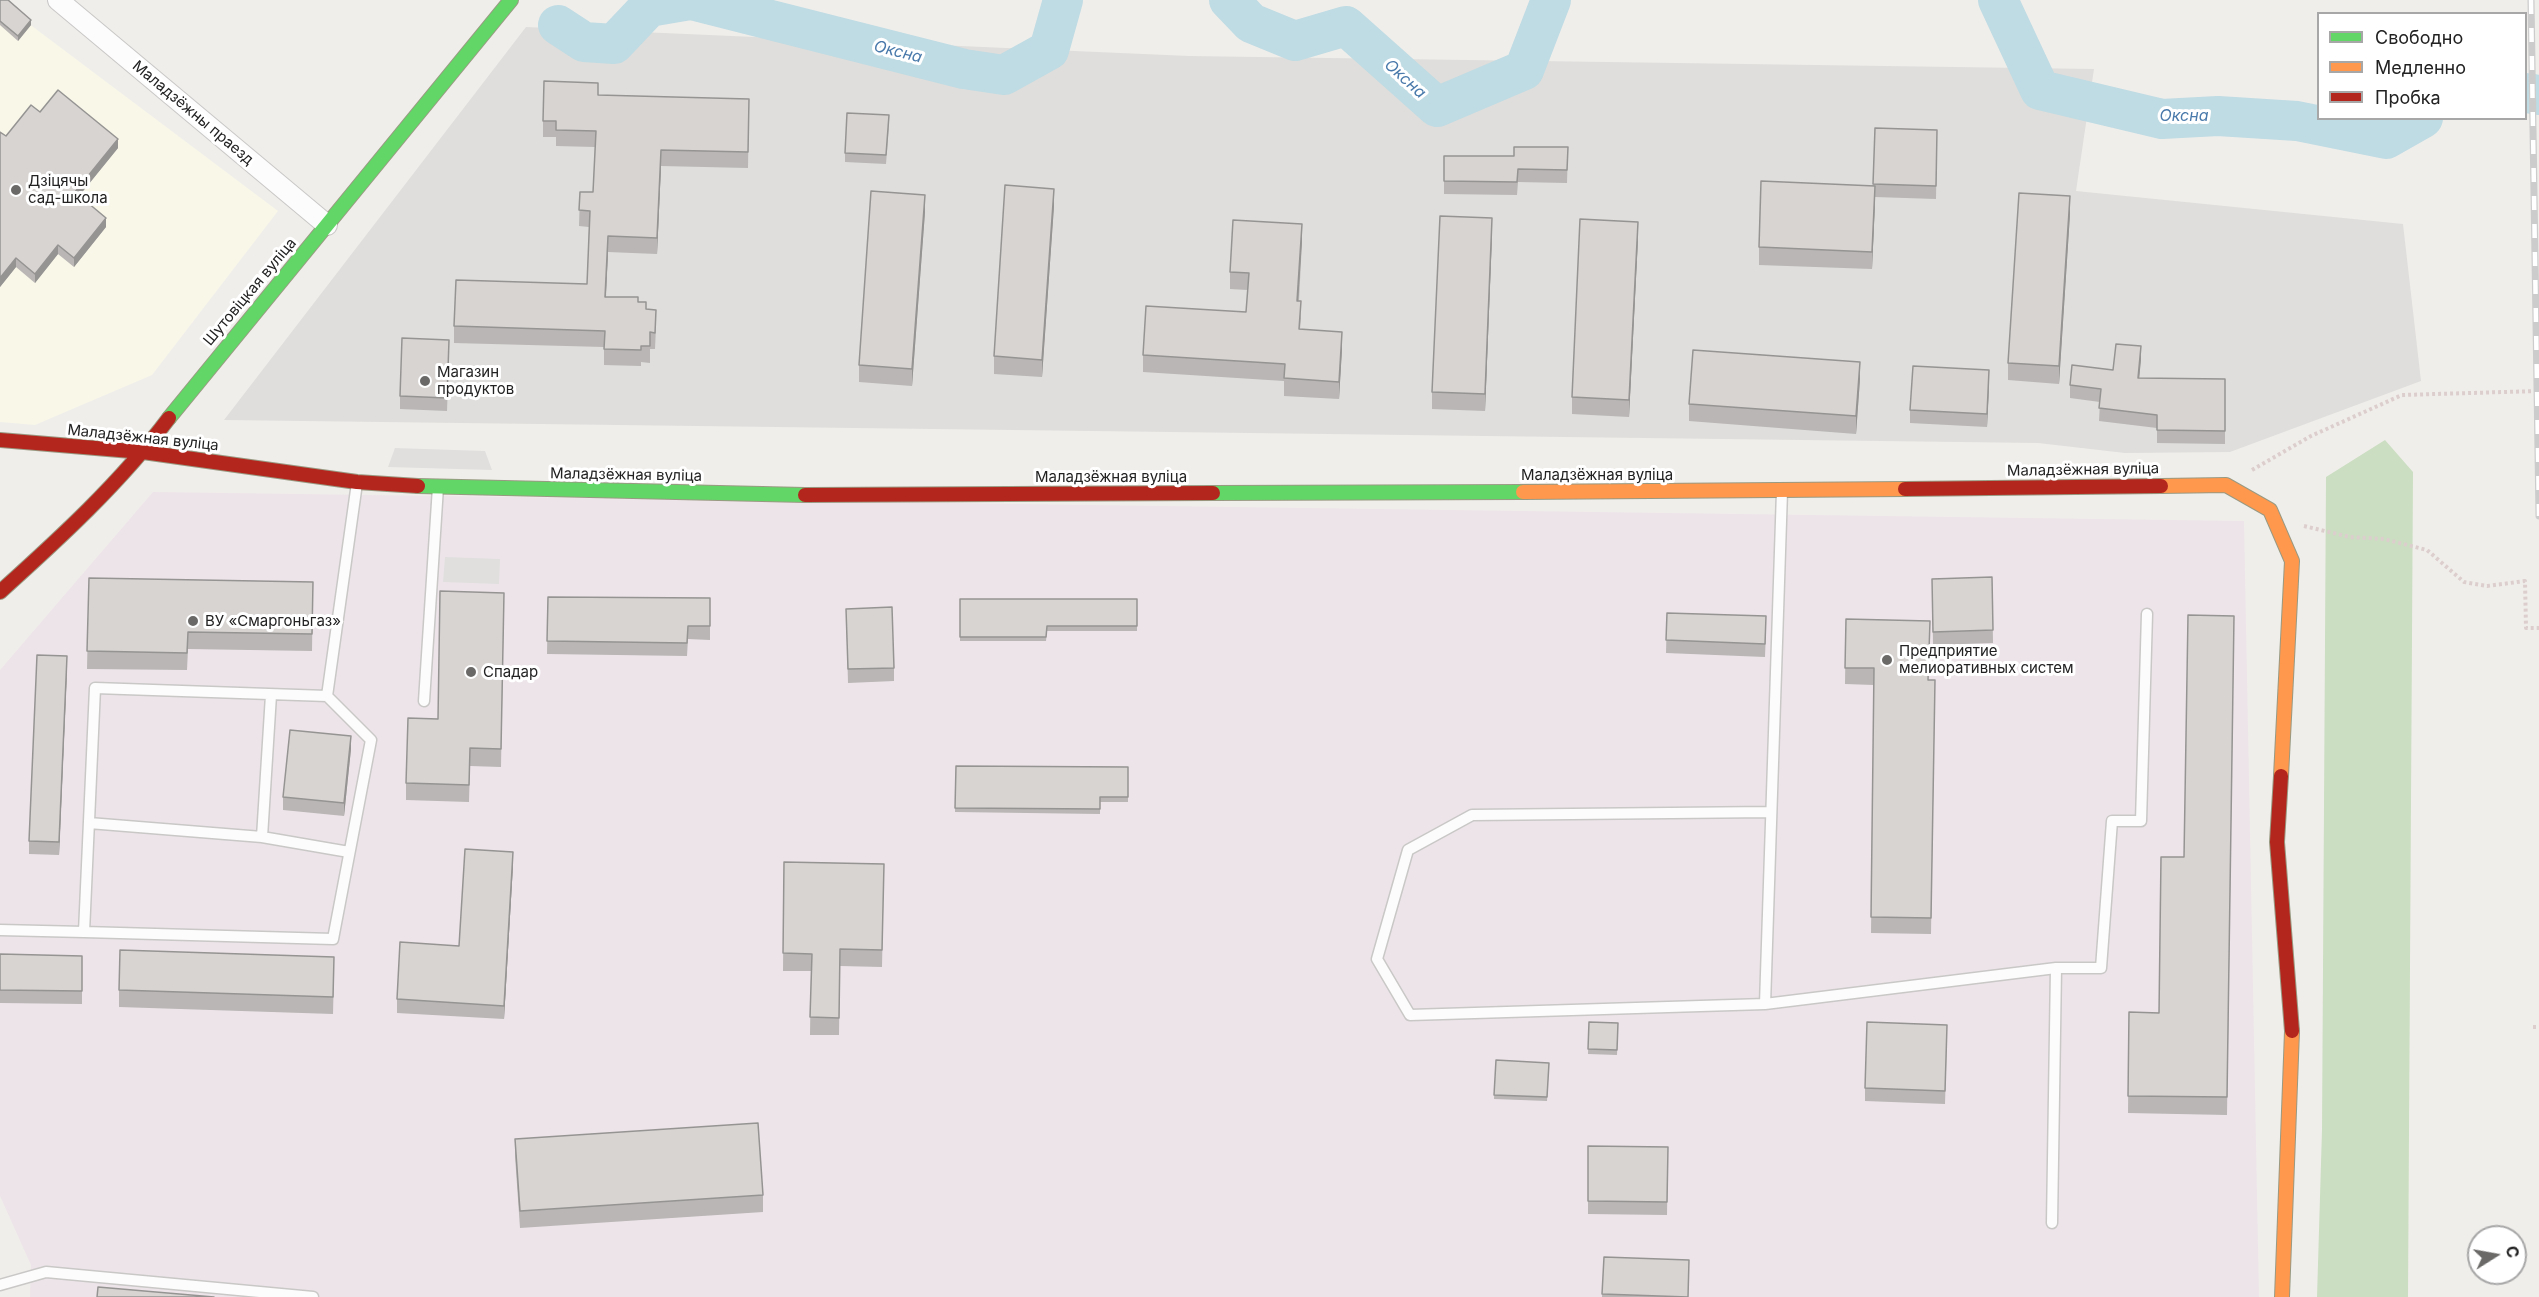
<!DOCTYPE html>
<meta charset="utf-8">
<style>
body{margin:0}
#map{position:relative;width:2539px;height:1297px;overflow:hidden;background:#f0eeeb;font-family:Inter,sans-serif}
canvas{display:block}
.legend{position:absolute;left:2317px;top:12px;width:210px;height:108px;box-sizing:border-box;background:#fff;border:2px solid #a7a7a7;margin:0;padding:8px 10px;list-style:none;font-size:18px;color:#222}
.legend li{display:flex;align-items:center;gap:12px;height:30px}
.legend b{width:30px;border:2px solid #a7a7a7}
.north{position:absolute;left:2467px;top:1225px;width:60px;height:60px;box-sizing:border-box;background:#fff;border:2px solid #a7a7a7;border-radius:50%;rotate:79deg;font-size:16px;font-weight:700;line-height:24px;text-align:center;color:#222}
.north::after{content:'';display:block;margin:auto;width:21px;height:27px;background:#6a6968;clip-path:polygon(50% 0,100% 100%,50% 72%,0 100%)}
</style>
<div id="map">
<canvas width="2539" height="1297"></canvas>
<ul class="legend">
<li><b style="height:8px;background:#63d668"></b>Свободно</li>
<li><b style="height:8px;background:#ff974d"></b>Медленно</li>
<li><b style="height:8px;background:#b3261e"></b>Пробка</li>
</ul>
<div class="north">С</div>
</div>
<script>
const ctx = document.querySelector('canvas').getContext('2d');
ctx.lineJoin = 'round';
function fill(path, color) {
  ctx.fillStyle = color;
  ctx.fill(path, 'evenodd');
}
function trace(path, color, width, dash) {
  ctx.strokeStyle = color;
  ctx.lineWidth = width;
  ctx.lineCap = dash ? 'butt' : 'round';
  ctx.setLineDash(dash || []);
  ctx.stroke(path);
}
function write(font, color, halo, rows, align = 'center') {
  ctx.font = font + ' Inter,sans-serif';
  ctx.lineWidth = 6;
  ctx.setLineDash([]);
  ctx.textBaseline = 'middle';
  ctx.strokeStyle = halo;
  ctx.fillStyle = color;
  for (const [text, x, y, turn = 0] of rows) {
    ctx.save();
    ctx.translate(x, y);
    ctx.rotate((+turn || 0) * Math.PI / 180);
    ctx.textAlign = isNaN(turn) ? turn : align;
    if (halo) ctx.strokeText(text, 0, 0);
    ctx.fillText(text, 0, 0);
    ctx.restore();
  }
}
fill(new Path2D(`
 M526,27l663,29 905,13 -18,122 327,33 18,157 -191,71 -105,1 -87,-10 -1814,-23z`), '#dfdedc');
fill(new Path2D(`
 M153,492l2091,29 15,776h-2229l1,-32 -31,-69v-526z`), '#ede4e9');
fill(new Path2D(`
 M0,2l278,209 -126,164 -117,50 -35,-3z`), '#f8f7e8');
fill(new Path2D(`
 M2385,440l28,32 -5,825h-91l5,-167 4,-653z`), '#cbdec1');
fill(new Path2D(`
 M395,448l90,3 7,19 -104,-3z
 M445,557l55,2 -1,25 -56,-2z`), '#e0dfde');
trace(new Path2D(`
 M692,0l272,69 40,6 45,-25 14,-50
 M1229,0l22,23 44,18 51,-15 91,81 87,-37 27,-70
 M1998,0l42,90 122,29 56,-3 79,5 89,18 37,-21
 M558,25l26,17 30,2 35,-37 41,-7
 M2526,93l13,2`), '#bfdbe3', 40);
const lane = new Path2D(`
 M424,701l14,-214
 M1770,812l-298,3 -64,35 -31,109 33,56 355,-11 17,-513
 M89,823l173,14 9,-142
 M262,837l87,15
 M0,930l84,2 11,-244 232,8 30,-213
 M84,932l249,7 38,-199 -44,-44
 M1765,1004l291,-36h45l11,-147h29l6,-207
 M2052,1223l4,-255
 M0,1285l46,-13 267,25`);
const street = new Path2D(`
 M58,0l269,225`);
const fast = new Path2D(`
 M169,418l342,-418
 M418,486l387,9
 M1213,493l310,-1`);
const slow = new Path2D(`
 M2161,486l65,-1 44,25 22,51 -11,215
 M1523,492l382,-3
 M2282,1297l10,-266`);
const jam = new Path2D(`
 M0,440l143,12 214,30 61,4
 M1905,489l256,-3
 M805,495l408,-2
 M0,592c60,-54 120,-109 169,-174
 M2281,776l-4,66 15,189`);
trace(lane, '#c9c8c7', 13);
trace(street, '#c9c8c7', 22);
trace(fast, '#999a82', 16);
trace(slow, '#999a82', 16);
trace(jam, '#999a82', 16);
trace(new Path2D(`
 M2252,470l59,-34 91,-41 137,-4
 M2304,526l46,11 34,2 43,11 37,32 23,4 38,-5 1,47h13
 M2533,1027h6`), '#dccecd', 4, [3, 3]);
trace(lane, '#fdfcfc', 10);
trace(street, '#fdfcfc', 20);
trace(fast, '#63d668', 14);
trace(slow, '#ff974d', 14);
trace(jam, '#b3261e', 14);
const rail = new Path2D(`
 M2531,0l8,516`);
trace(rail, '#ccc', 7);
trace(rail, '#fff', 4.5, [14]);
fill(new Path2D(`
 M0,0l31,25 -13,16 -18,-16z
 M598,95l151,4 -1,69 -87,-2 -4,88 -49,-2 -2,45 32,5 8,7 10,17 -1,23h-5v14l-9,-1v4l-37,-1v-18l-150,-4v-17l133,-42 2,-57 -10,-1 1,-34h13l2,-45 -39,-1v-9h-13v-16z
 M40,112l78,36 -39,48 27,31 -32,40 -16,-13 -23,29 -19,-16 -16,20v-155l6,4z
 M889,124l-3,40 -41,-2v-9z
 M1875,128l62,2 -1,69 -61,-2 -3,72 -113,-4v-18l114,-62z
 M1568,147l-1,36 -49,-1 -1,13 -73,-1v-38h70z
 M1054,206l-12,171 -48,-3v-18z
 M925,212l-13,174 -53,-4v-17z
 M2070,214l-11,170 -51,-4v-17z
 M1492,235l-7,176 -53,-2v-17z
 M1638,239l-9,178 -57,-3v-17z
 M1302,241l-3,60 2,17 -1,11 42,20 -3,50 -55,-3v-15l-141,-9v-17l103,-43 2,-22 -18,-1v-17z
 M449,353l-2,58 -47,-2v-13z
 M2141,359l-2,19 86,1v65l-68,-1v-15l-58,-7 1,-19 -30,-4v-13z
 M1860,379l-4,55 -167,-13v-17z
 M1989,384l-2,43 -77,-4v-13z
 M1992,577l1,66 -60,2 -1,-66z
 M89,578l224,4 -1,69 -124,-2 -1,21 -100,-1z
 M504,593l-3,174 -31,-1 -1,36 -63,-2v-17l32,-64z
 M548,597l162,1v42l-22,-1 -1,17 -140,-2z
 M960,599h177v32h-90l-1,10h-86z
 M846,609l48,59v13l-46,2z
 M1667,613l99,17 -1,27 -99,-4z
 M2234,616l-7,499 -99,-2 1,-101 30,1z
 M1846,619l83,61h6l-4,254 -60,-1 3,-248 -29,-1z
 M67,669l-8,186 -30,-1v-13z
 M351,749l-7,67 -61,-6v-13z
 M956,766l172,1v35h-28v12l-145,-2z
 M784,862l100,2 -2,103 -42,-1 -1,69h-29l1,-64h-28z
 M513,865l-9,154 -107,-6v-14l62,-53z
 M0,954l82,2v48l-82,-1z
 M334,974l-1,40 -214,-7v-17z
 M1589,1022l29,1 -1,32 -29,-1z
 M1947,1038l-2,66 -80,-3v-13z
 M1496,1060l53,3 -2,38 -53,-2z
 M515,1139l248,56v17l-243,16 -5,-72z
 M1588,1146l80,1 -1,68 -79,-1z
 M1604,1257l85,16 -1,24h-86z`), '#b9b6b5');
fill(new Path2D(`
 M31,20v5l-13,16v-5z
 M118,139v9l-43,53v-9z
 M661,150v16l-4,88v-16z
 M1875,186v17l-3,66v-17z
 M1054,189v17l-12,171v-17z
 M925,195v17l-13,174v-17z
 M2070,196v18l-11,170v-18z
 M106,218v9l-32,40v-9z
 M1492,218v17l-7,176v-17z
 M1638,222v17l-9,178v-17z
 M1302,224v17l-5,77v-17z
 M608,236v16l-3,61v-16z
 M58,245v9l-23,29v-9z
 M16,258v9l-16,20v-9z
 M1342,332v17l-3,50v-17z
 M2141,346v13l-3,32v-13z
 M1860,362v17l-4,55v-18z
 M1989,370v14l-2,43v-13z
 M67,656v13l-8,186v-13z
 M351,736v13l-7,67v-13z
 M513,852v13l-9,154v-13z`), '#969493');
const building = new Path2D(`
 M0,0h8l23,20 -13,16 -18,-15z
 M544,81l54,2v12l151,4 -1,53 -87,-2 -4,88 -49,-2 -3,61h33v5h8v7l10,1 -1,23 -5,-1v14h-9v4l-37,-1 1,-18 -151,-5 2,-46 131,4 3,-73 -11,-1 1,-18h13l3,-61 -40,-1v-9h-13z
 M58,90l60,49 -43,53 31,26 -32,40 -16,-13 -23,29 -19,-16 -16,20v-146l6,4 25,-31 9,7z
 M847,113l42,2 -3,40 -41,-2z
 M1875,128l62,2 -1,56 -63,-2z
 M1514,147h54l-1,23 -49,-1 -1,13 -73,-1v-25h70z
 M1761,181l114,5 -3,66 -113,-5z
 M1005,185l49,4 -12,171 -48,-4z
 M871,191l54,4 -13,174 -53,-4z
 M2019,193l51,3 -11,170 -51,-3z
 M1440,216l52,2 -7,176 -53,-2z
 M1580,219l58,3 -9,178 -57,-3z
 M1233,220l69,4 -5,77h4l-2,28 43,3 -3,50 -55,-4 1,-14 -142,-9 3,-49 100,6 3,-39 -19,-1z
 M402,338l47,2 -2,58 -47,-2z
 M2116,344l25,2 -3,32 87,1v52l-68,-1v-15l-58,-7 2,-19 -31,-4 2,-20 41,5z
 M1693,350l167,12 -4,54 -167,-12z
 M1913,366l76,4 -2,44 -77,-4z
 M1992,577l1,53 -60,2 -1,-53z
 M89,578l224,4 -1,52 -124,-2 -1,21 -100,-2z
 M440,591l64,2 -3,156 -31,-1 -1,37 -63,-2 2,-65 30,1z
 M548,597l162,1v28h-22l-1,17 -140,-2z
 M960,599h177v27h-90l-1,11h-86z
 M892,607l2,61 -46,1 -2,-60z
 M1667,613l99,3 -1,28 -99,-4z
 M2188,615l46,1 -7,481 -99,-1 1,-84 30,1 2,-156h23z
 M1846,619l84,2 -2,59h7l-4,238 -60,-1 3,-249h-29z
 M37,655l30,1 -8,186 -30,-1z
 M290,730l61,6 -7,67 -61,-6z
 M956,766l172,1v30h-28v12l-145,-1z
 M465,849l48,3 -9,154 -107,-7 3,-57 59,4z
 M784,862l100,2 -2,86 -42,-1 -1,69 -29,-1 2,-63 -29,-1z
 M120,950l214,7 -1,40 -214,-7z
 M0,954l82,2v35l-82,-1z
 M1589,1022l29,1 -1,27 -29,-1z
 M1867,1022l80,3 -2,66 -80,-3z
 M1496,1060l53,3 -2,34 -53,-2z
 M758,1123l5,72 -243,16 -5,-72z
 M1588,1146l80,1 -1,55 -79,-1z
 M1604,1257l85,3 -1,37 -86,-3z
 M98,1287l116,10h-117z`);
fill(building, '#d7d4d2');
trace(building, '#969493', 1.5);
for (const [x, y, r, color] of [
 [16,190,6,"#6a6968"],
 [425,381,6,"#6a6968"],
 [193,621,6,"#6a6968"],
 [1887,660,6,"#6a6968"],
 [471,672,6,"#6a6968"]
]) {
  const dot = new Path2D();
  dot.arc(x, y, r, 0, 2 * Math.PI);
  ctx.fillStyle = color;
  ctx.fill(dot);
  trace(dot, '#fff', 2);
}
write('15px', '#222', '#fff', [
 ["Маладзёжны праезд",193,113,40],
 ["Шутовіцкая вуліца",250,292,-50],
 ["Маладзёжная вуліца",143,438,6],
 ["Маладзёжная вуліца",2083,470,-1],
 ["Маладзёжная вуліца",626,475,1],
 ["Маладзёжная вуліца",1597,475],
 ["Маладзёжная вуліца",1111,477]
]);
write('15px', '#222', '#fff', [
 ["Дзіцячы",28,181],
 ["сад-школа",28,198],
 ["Магазин",437,372],
 ["продуктов",437,389],
 ["ВУ «Смаргоньгаз»",205,621],
 ["Предприятие",1899,651],
 ["мелиоративных систем",1899,668],
 ["Спадар",483,672]
], 'left');
write('italic 16px', '#4a7aab', '#fff', [
 ["Оксна",898,52,14],
 ["Оксна",1405,79,42],
 ["Оксна",2184,116]
]);
</script>
